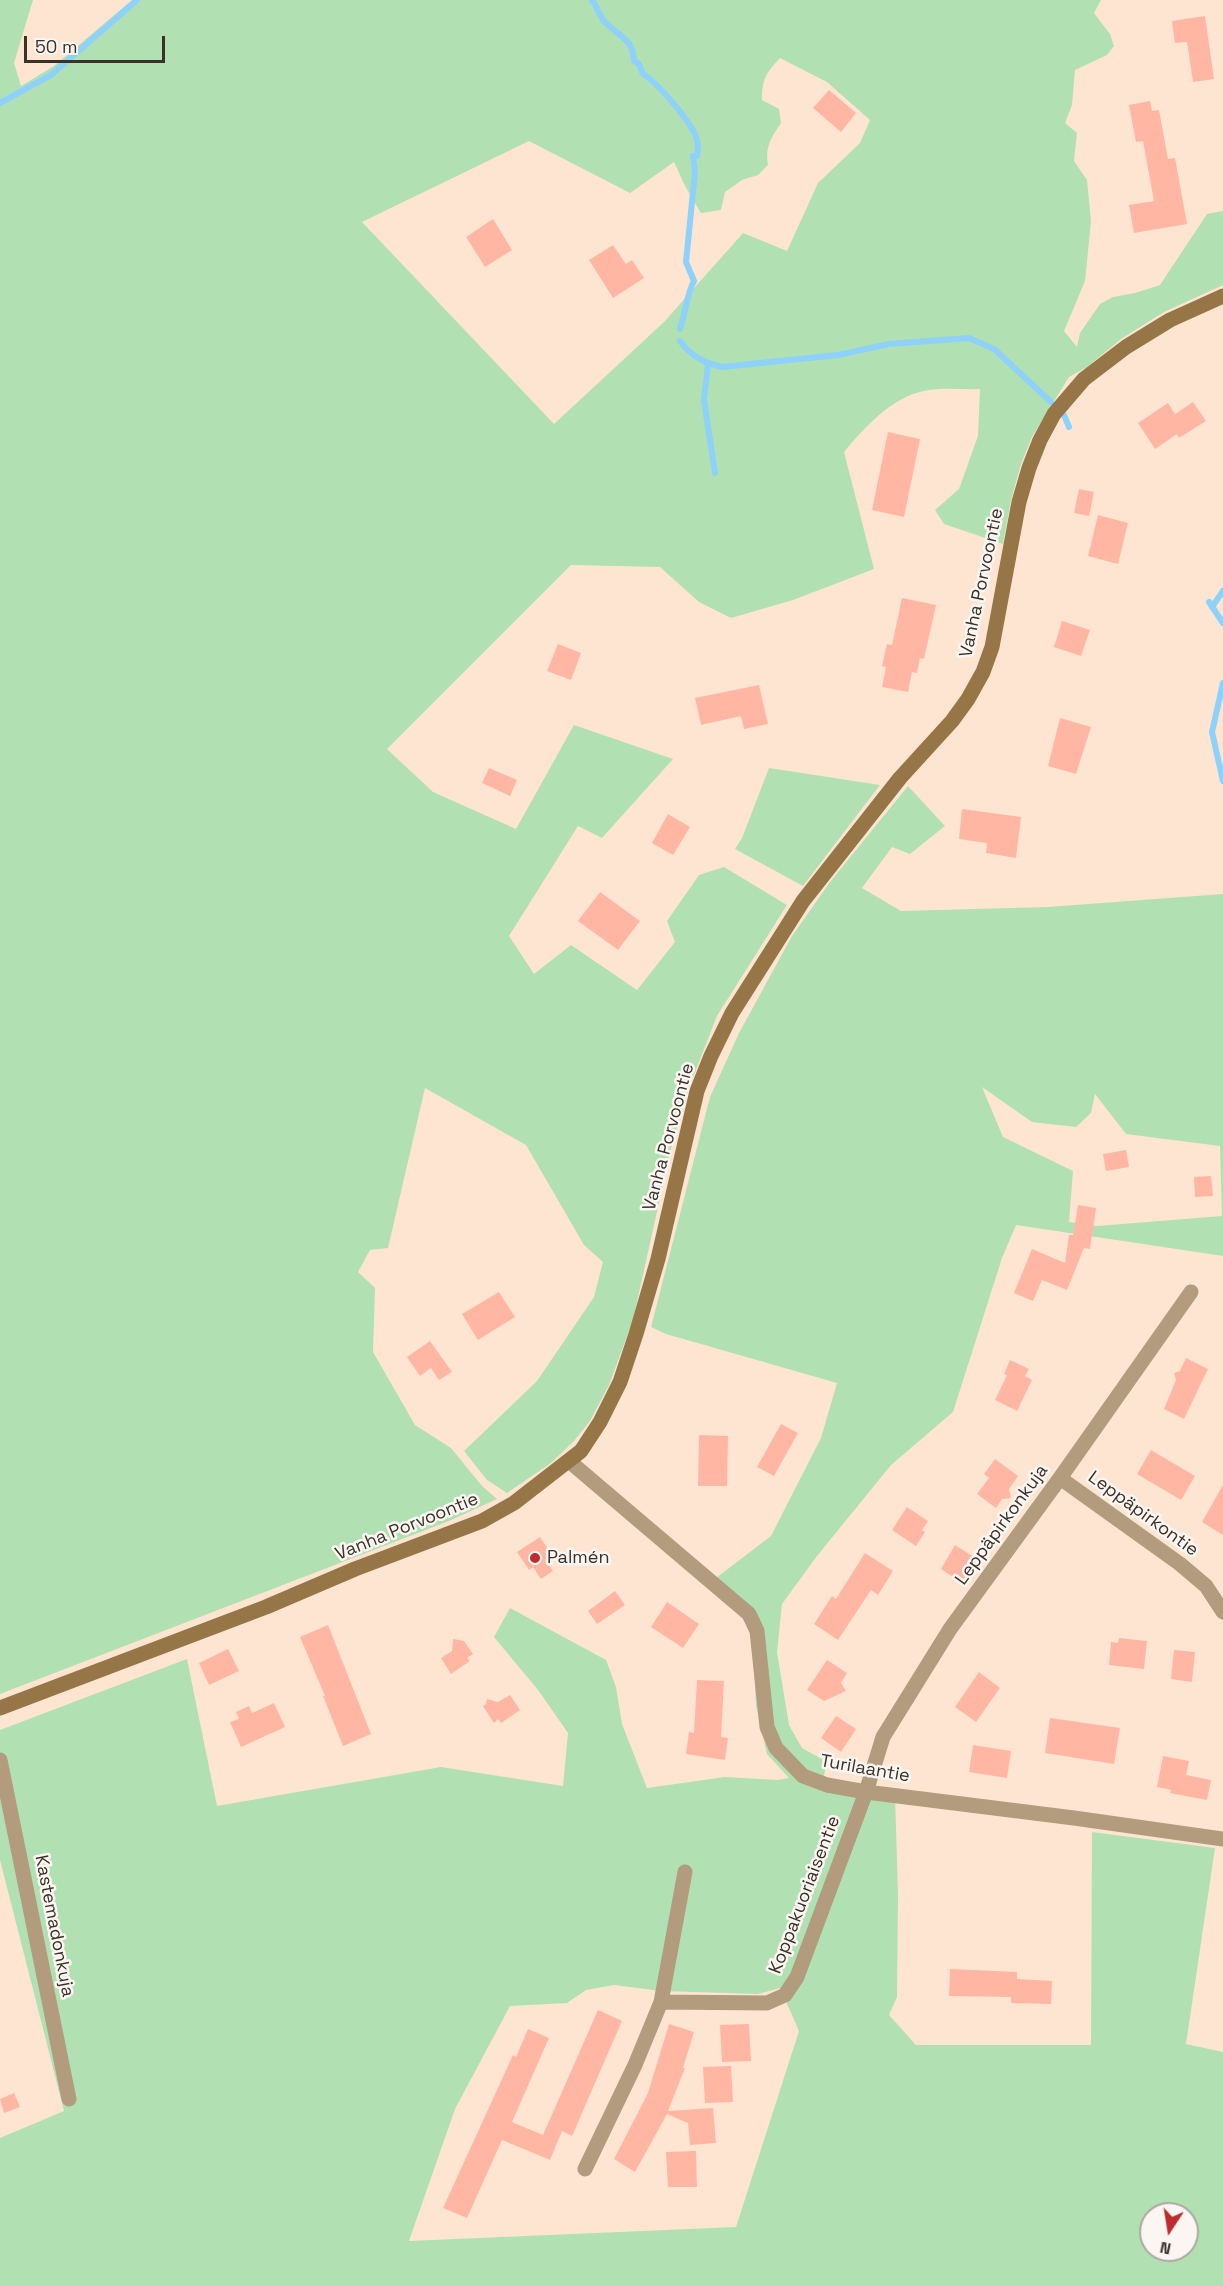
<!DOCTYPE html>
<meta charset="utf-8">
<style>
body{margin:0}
#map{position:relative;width:1223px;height:2286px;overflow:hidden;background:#fee5d1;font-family:"Space Grotesk",sans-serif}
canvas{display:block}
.north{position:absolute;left:1139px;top:2202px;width:60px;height:60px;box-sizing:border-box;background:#fbf6f2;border:2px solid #aea7a2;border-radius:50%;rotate:192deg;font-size:16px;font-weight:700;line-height:24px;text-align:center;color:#3a3129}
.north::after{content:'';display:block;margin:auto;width:21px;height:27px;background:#bd2d2f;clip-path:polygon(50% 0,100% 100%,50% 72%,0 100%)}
.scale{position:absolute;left:24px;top:36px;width:141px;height:27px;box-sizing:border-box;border:3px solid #3a3129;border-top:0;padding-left:8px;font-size:18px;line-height:21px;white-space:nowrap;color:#3a3129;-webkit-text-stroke:4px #fbf6f2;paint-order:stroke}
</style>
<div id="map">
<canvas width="1223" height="2286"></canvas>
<div class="north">N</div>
<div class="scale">50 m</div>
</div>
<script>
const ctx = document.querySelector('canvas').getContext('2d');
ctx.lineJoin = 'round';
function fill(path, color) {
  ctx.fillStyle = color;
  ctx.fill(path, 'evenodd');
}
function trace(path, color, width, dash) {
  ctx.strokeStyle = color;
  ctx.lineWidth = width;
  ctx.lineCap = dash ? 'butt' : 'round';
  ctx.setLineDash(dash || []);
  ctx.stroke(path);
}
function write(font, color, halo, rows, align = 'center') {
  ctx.font = font + ' "Space Grotesk",sans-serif';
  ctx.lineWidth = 5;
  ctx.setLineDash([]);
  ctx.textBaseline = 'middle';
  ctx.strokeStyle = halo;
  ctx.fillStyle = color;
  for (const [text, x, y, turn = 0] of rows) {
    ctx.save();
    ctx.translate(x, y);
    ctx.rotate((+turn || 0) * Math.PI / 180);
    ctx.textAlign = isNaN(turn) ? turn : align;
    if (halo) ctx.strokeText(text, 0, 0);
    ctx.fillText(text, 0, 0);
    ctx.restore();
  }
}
fill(new Path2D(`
 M0,0h33l-19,63 7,23 33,-20 78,-66h969l-7,13 16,21 4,12 -7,9 -32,15 -3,35 -7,18 12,10 -3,28 13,19 4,41 -6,60 -21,50 13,16 3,-14 20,-29 13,-7 22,-4 25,-8 47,-71 16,-3v74l-59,27 -43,27 -34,28 -18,10 -37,60 -11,27 -10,36 -8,44 -59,-20 -9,-14 24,-21 19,-53 2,-47c-18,1 -38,-2 -56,2 -32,6 -60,37 -80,61l30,117 -81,31 -62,18 -32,-16 -39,-35 -89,-2 -184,184 46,43 83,37 58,-104 99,34 -71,79 -24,-12 -69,110 25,38 37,-29 66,45 38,-48 -8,-21 32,-46 25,-8 63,38 -70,111 -27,69 -18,59 -39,176 -24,65 -19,36 -16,20 -23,22 -44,30 -20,-13 -23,-29 73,-70 57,-84 9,-35 -19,-17 -58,-100 -101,-57 -37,160 -18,2 -12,22 17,16 -2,64 42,73 36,23 31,38 15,13 -48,22 -449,173zM780,58l47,24 43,38 -10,23 -42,40 -31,68 -44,-18 -79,89 -110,102 -192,-202 167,-81 101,52 44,-31 11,24 16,27 20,-3 4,-18 17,-12 16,-5 10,-10c-3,-18 3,-27 13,-42l-2,-14 -17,-9c0,-21 4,-27 18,-42z
 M769,768l111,17 -77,101 -68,-37 7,-11z
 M908,786l37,40 -35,28 -18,-7 -30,41 39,23 147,-4 175,-13v362l-207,-31 -14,33 -49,154 -62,53 -74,91 -35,48 -5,48 12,73 13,23 25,14 -5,22 73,11 3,101 -1,101 -8,18 27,30h175l1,-213 123,16 -29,196 37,8v234h-1223v-148l64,-27 -64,-251v-130l187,-71 30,147 224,-39 122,19 5,-53 -30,-43 -44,-53 16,-29 96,52 10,27 6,37 25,64 78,-11 53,3 11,-2 -22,-24 -11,-48 -3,-61 4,-14 -45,-50 59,-45 50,-98 16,-55 -171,-49 -15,-7 59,-230 29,-64 53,-97 38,-54zM982,1087l50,35 44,5 15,-14 4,-19 31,40 94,12 2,70 -125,10 -28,-4 4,-51 -70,-34zM614,1985l47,6 97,3 22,-6 19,43 -63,196 -327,14 46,-132 55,-103 57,-3 19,-13zM1151,2214h36v36h-36z`), '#b1e1b2');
trace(new Path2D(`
 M592,0c5,6 7,15 12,21 15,16 29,17 30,40l5,3 4,10c14,8 43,43 51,58 4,8 5,15 3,24h-4l2,16 -9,90 8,19c-7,12 -9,34 -14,48
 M0,103l51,-28 86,-75
 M680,341c11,15 24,22 42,26l116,-12 51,-11 80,-6 25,11 57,53
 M708,364l-4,36 11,73
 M1064,415l5,12
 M1209,602l14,21
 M1212,607l11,-16
 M1223,683l-11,49 11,49`), '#8ed1fa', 6);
fill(new Path2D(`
 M1205,16l9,63 -21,3 -6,-40 -12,1 -3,-22z
 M829,90l27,23 -15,19 -28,-24z
 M1150,101l2,10 7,-1 9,49 7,-1 12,66 -53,9 -5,-28 25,-4 -11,-60 -7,1 -7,-37z
 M493,219l19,31 -27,17 -19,-30z
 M613,245l13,19 6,-4 12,18 -31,20 -24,-38z
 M1193,402l13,19 -27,17 -2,-4 -22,15 -17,-26 30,-20 7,11z
 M888,432l32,7 -16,78 -32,-7z
 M1079,489l15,3 -5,24 -15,-3z
 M1098,515l30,8 -10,41 -30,-8z
 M902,598l34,7 -12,54 -4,-1 -3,15 -5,-1 -4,20 -26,-5 4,-20 -4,-1 5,-22 5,1z
 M1062,621l28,9 -9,26 -27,-9z
 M558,644l23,9 -10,27 -24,-9z
 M759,685l9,39 -24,5 -3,-13 -40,9 -6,-27z
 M1060,718l31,9 -15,47 -28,-8z
 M489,768l28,12 -7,16 -28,-13z
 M962,809l59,8 -5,41 -30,-5 1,-10 -28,-4z
 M668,814l22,13 -17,28 -21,-12z
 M600,892l40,29 -22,29 -40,-29z
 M1126,1150l3,17 -23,4 -3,-17z
 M1211,1176l2,20 -18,1 -1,-20z
 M1078,1205l18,3 -6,41 -6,-1 -17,42 -25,-10 -9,21 -19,-8 18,-44 33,14 4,-28h4z
 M499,1292l16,25 -37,23 -16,-26z
 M430,1341l22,31 -13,8 -8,-12 -11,8 -13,-19z
 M1186,1358l22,11 -24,50 -20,-10 12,-29 -2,-7 6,-2z
 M1010,1360l19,9 -4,7 7,4 -15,31 -22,-11 12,-25 -3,-1z
 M781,1424l17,9 -24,43 -17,-9z
 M699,1435l29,1 -1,50h-29z
 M1151,1450l44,26 -14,24 -44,-26z
 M995,1459l23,17 -9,13 2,9 -9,1 -6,9 -19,-14 12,-16 -5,-4z
 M1223,1485v50l-21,-13z
 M907,1507l21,14 -6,9 3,2 -9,14 -24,-16z
 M540,1537l12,18 -7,5 8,11 -12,8 -8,-12 -4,3 -12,-18z
 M955,1545l22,14 -15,24 -21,-14z
 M865,1553l28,18 -15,24 -7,-5 -33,50 -24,-16 18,-28 4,3z
 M615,1591l10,14 -28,19 -9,-13z
 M667,1602l32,22 -16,24 -32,-21z
 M328,1625l43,109 -28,12 -20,-50h2l-25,-59z
 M1119,1638l28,3 -3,28 -35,-4 2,-23 7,1z
 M453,1639l11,2 9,13 -6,4 3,3 -19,13 -10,-16 11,-7z
 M228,1649l11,22 -30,14 -10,-22z
 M1174,1650l21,2 -3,30 -21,-3z
 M827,1660l20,13 -6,10 5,8 -22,10 -17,-11z
 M979,1672l21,16 -24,34 -21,-15z
 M697,1680l27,1 -3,56 7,1 -3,22 -39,-6 3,-22 5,1z
 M510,1695l10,15 -19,13 -3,-4 -4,4 -11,-17 3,-2 1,-5 11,3z
 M274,1703l11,24 -44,20 -11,-25 9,-3 -3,-7 13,-6 3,7z
 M836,1716l20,13 -15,23 -20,-14z
 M1050,1718l70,10 -6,36 -69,-11z
 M973,1745l38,6 -4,27 -38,-6z
 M1163,1756l26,5 -3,14 25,5 -4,20 -37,-7 1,-3 -14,-3z
 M950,1969l67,3v7l35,2 -1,23 -40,-1v-6l-62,-1z
 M598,2010l24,11 -50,115 -10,-5 -12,29 -48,-20 -35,78 -24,-10 70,-153 3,2 12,-28 21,9 -37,84 31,13z
 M669,2024l25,8 -11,36h2l-17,43 45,-3 3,35 -26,2 -2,-22 -21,-9 -32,58 -21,-13 34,-66z
 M749,2024l2,37 -29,1 -2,-37z
 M731,2066l2,36 -28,1 -2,-36z
 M14,2093l6,14 -16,6 -4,-14z
 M696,2151l1,36h-29l-2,-35z`), '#ffb7a4');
trace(new Path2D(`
 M569,1461l180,153 8,17 10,96 9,21 27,28 24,9 39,7 208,26 149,21
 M1060,1478l120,86 26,22 17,26
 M0,1760l69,339
 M661,2002l106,1 18,-8 12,-18 69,-185 17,-55 67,-108 110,-151 131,-186
 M585,2169l50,-104 26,-63 24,-130`), '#b29c7d', 15);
trace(new Path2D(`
 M0,1708l266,-101 89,-38 127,-48 32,-18 67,-52 19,-29 20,-40 16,-48 22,-75 39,-168 14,-35 21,-43 71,-112 97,-123 52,-57 16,-22 15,-27 9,-25 27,-145 10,-34 11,-28 14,-26 30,-35 42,-32 44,-27 53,-24`), '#967547', 15);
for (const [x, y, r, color] of [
 [535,1558,6,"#bd2d2f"]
]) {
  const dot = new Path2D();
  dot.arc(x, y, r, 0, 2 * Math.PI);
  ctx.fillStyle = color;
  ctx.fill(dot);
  trace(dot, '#fbf6f2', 2);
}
write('18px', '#3a3129', '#fbf6f2', [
 ["Vanha Porvoontie",982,583,-78],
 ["Vanha Porvoontie",669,1137,-75],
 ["Leppäpirkontie",1143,1514,36],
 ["Leppäpirkonkuja",1002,1525,-54],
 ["Vanha Porvoontie",407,1527,-22],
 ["Turilaantie",865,1769,10],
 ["Koppakuoriaisentie",805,1895,-69],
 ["Kastemadonkuja",54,1926,79]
]);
write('18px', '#3a3129', '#fbf6f2', [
 ["Palmén",547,1558]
], 'left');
</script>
